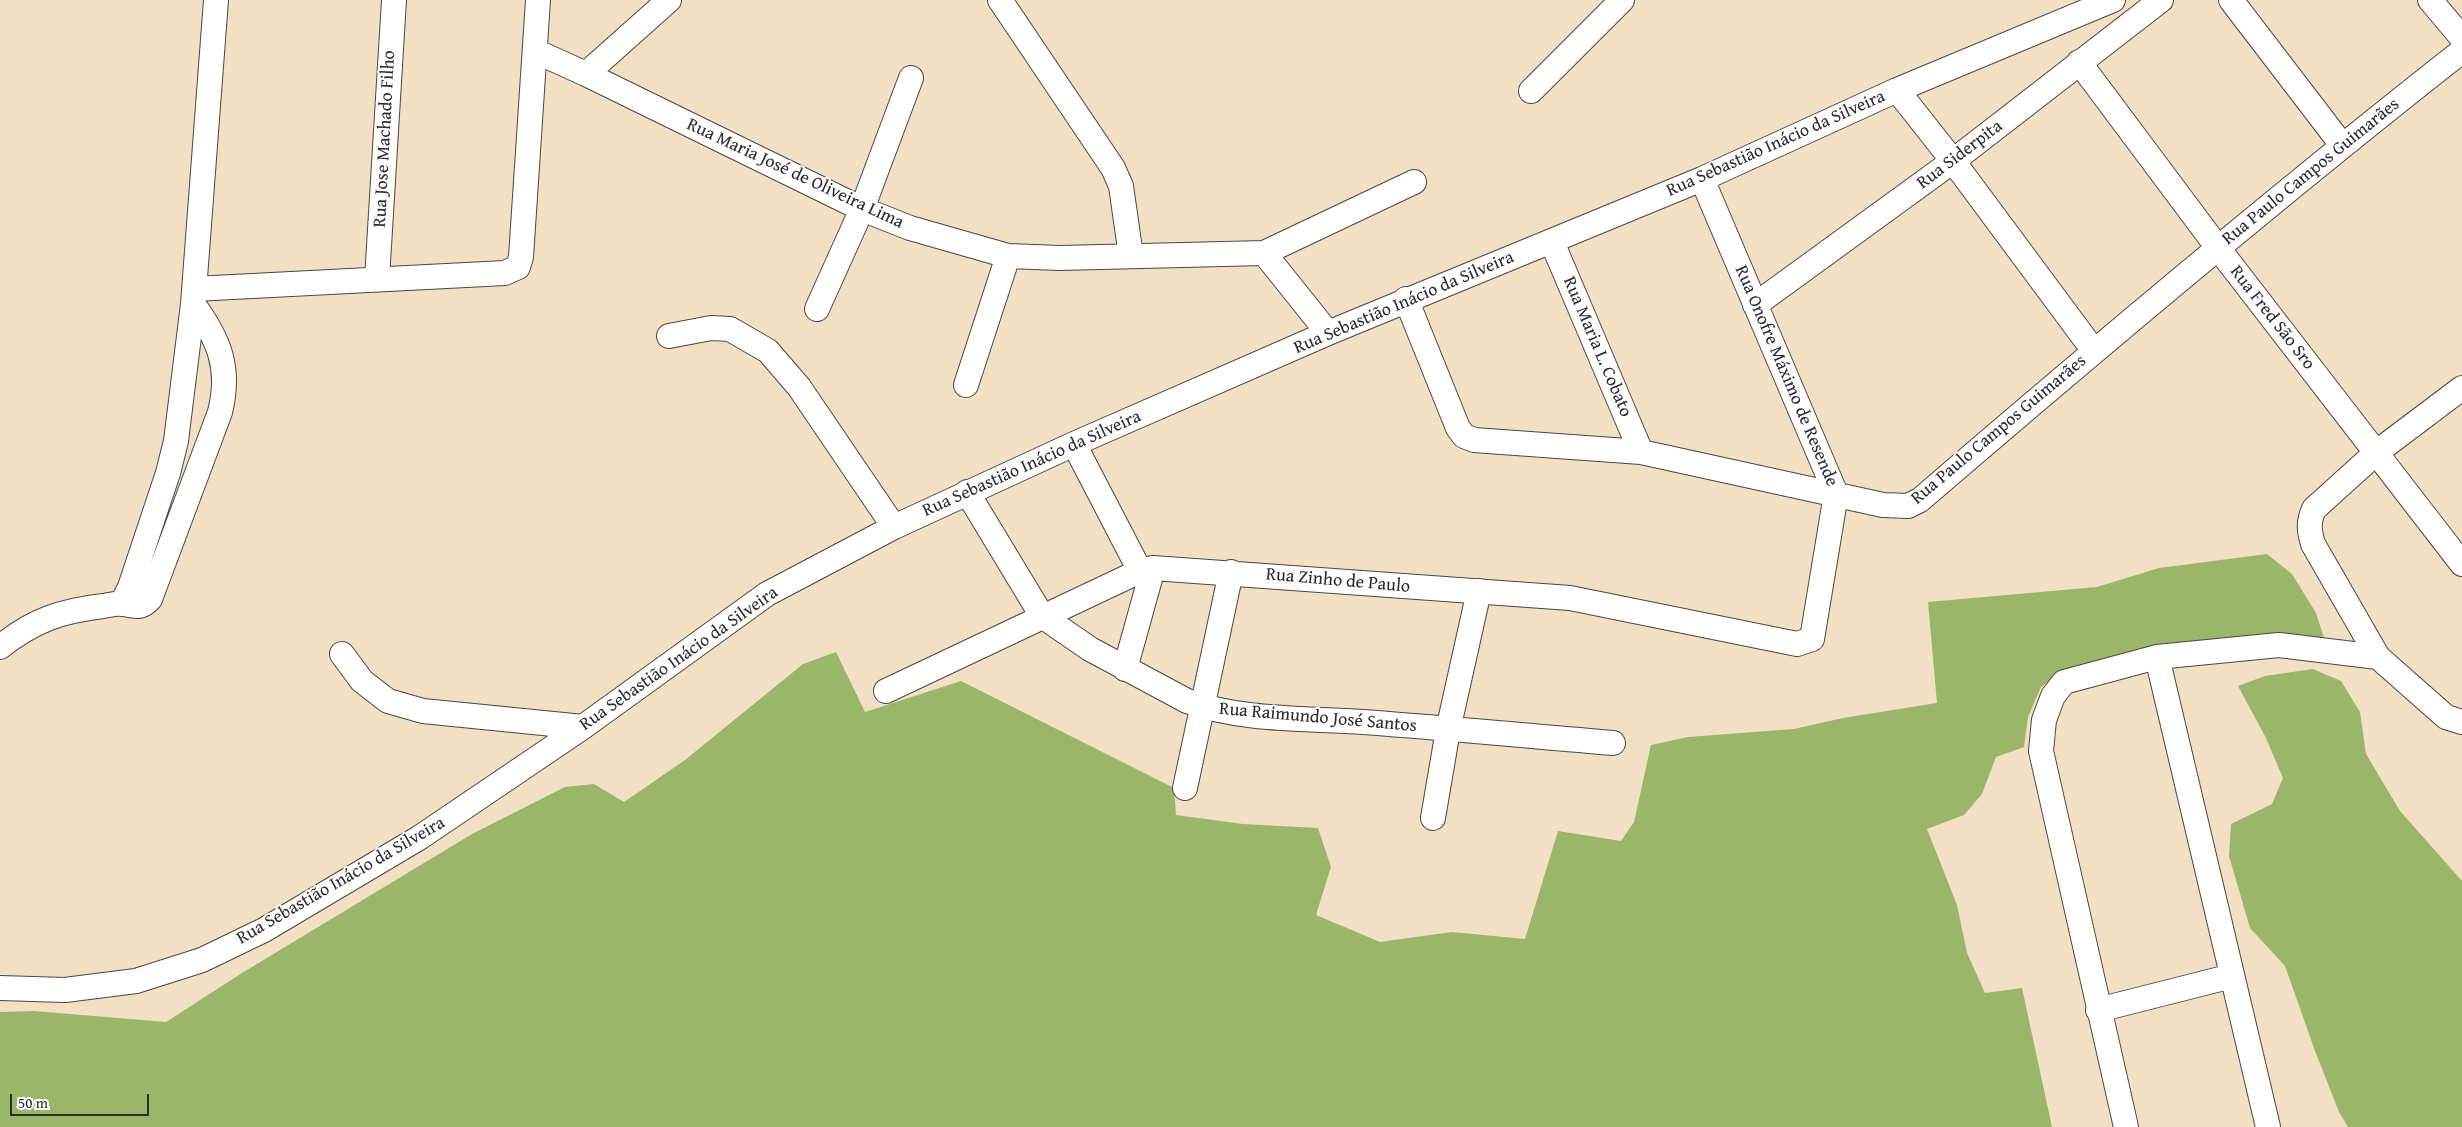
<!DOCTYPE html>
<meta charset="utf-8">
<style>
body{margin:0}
#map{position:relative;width:2462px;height:1127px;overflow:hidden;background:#f2e0c4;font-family:"Gentium Book Plus",serif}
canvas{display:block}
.scale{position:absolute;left:10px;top:1094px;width:139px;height:22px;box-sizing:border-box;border:2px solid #2b2b2b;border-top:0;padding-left:6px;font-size:15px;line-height:18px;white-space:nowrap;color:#2b2b2b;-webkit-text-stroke:4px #fff;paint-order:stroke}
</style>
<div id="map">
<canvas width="2462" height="1127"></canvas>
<div class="scale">50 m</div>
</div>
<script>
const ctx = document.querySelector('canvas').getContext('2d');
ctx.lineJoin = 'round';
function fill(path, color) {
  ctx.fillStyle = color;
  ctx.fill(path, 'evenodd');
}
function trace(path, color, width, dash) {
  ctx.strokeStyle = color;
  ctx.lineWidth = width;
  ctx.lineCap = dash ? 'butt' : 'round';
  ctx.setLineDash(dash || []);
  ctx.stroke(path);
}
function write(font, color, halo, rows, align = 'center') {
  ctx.font = font + ' "Gentium Book Plus",serif';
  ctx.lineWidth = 4;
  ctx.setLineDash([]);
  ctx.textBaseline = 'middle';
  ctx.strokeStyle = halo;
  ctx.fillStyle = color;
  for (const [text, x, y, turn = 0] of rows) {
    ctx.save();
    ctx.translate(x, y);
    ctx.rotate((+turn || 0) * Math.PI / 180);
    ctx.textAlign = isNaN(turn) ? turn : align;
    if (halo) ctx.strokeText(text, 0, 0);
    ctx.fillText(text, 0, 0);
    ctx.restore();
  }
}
fill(new Path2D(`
 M2267,554l25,20 24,39 9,28 -260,29 -24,17 -13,30 -4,30 -28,10 -14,37 -18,21 -37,14 30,76 10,48 18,40 37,-5 30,139h-2052v-115l34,-1 132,11 76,-49 230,-139 93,-47 29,-3 30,18 61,-42 118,-96 33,-12 29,60 96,-31 213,107 2,27 67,9 75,4 13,39 -15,48 64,27 72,-10 73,7 33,-108 63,10 13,-19 17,-77 37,-8 106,-8 49,-11 94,-15 -9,-101 169,-15 62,-19z
 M2313,669l28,12 19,31 6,42 34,57 62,70v246h-114l-9,-15 -24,-61 -30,-85 -35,-38 -21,-72 2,-32 41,-20 11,-26 -17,-40 -28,-52 27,-10z`), '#99b669');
const minor = new Path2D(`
 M1000,0l113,168 8,18 10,70
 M2231,0l111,145
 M2430,0l32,38
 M535,51l51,23 276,135 48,19 98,28 52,2 204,-5 64,80
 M2079,62l139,186 244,316
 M586,74l83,-74
 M1897,90l56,71 141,190
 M1531,91l91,-91
 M1552,242l89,210
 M1264,253l150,-71
 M377,279l17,-279
 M194,289l311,-16 13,-6 3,-10 17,-257
 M1406,299l52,129 6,8 10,4 167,12 242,53 25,1 12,-6c178,-153 357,-304 542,-449
 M1755,305l198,-144 208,-161
 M817,309l45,-100 49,-131
 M669,336l42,-8 19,1 38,22 31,36 95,140
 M966,385l42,-129
 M2462,388l-85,64 -63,57c-6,13 -5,21 -1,35l65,113 68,60 16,5
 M1074,444l66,127
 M967,492l75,124 48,33 97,52c55,20 118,17 176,21 83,6 167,14 250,21
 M122,603l8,-16 38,-114 8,-32 17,-137 23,-304
 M0,647c34,-27 61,-36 103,-41 6,-1 13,-3 19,-2 13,1 18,6 28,-5l70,-187c11,-44 -1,-73 -27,-108
 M342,654l20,27 26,20 35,10 160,16
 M2157,657l111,470
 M1125,669l28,-101
 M886,691l254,-120 13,-3 417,30 227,46 15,-5 24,-145 -134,-315
 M1185,788l46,-216
 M1433,818l15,-88 31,-139
 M0,988l65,2 71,-9 66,-21 62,-30 155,-92 164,-111 184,-133 127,-67 180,-83 254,-111 374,-154 195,-89 216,-90
 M2098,1010l134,-34
 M2126,1127l-85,-376 3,-31 9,-24 11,-14 93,-25 122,-12 99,12`);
trace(minor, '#494642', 26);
trace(minor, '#fff', 24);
write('18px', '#2b2b2b', '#fff', [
 ["Rua Jose Machado Filho",385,139,-87],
 ["Rua Sebastião Inácio da Silveira",1776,144,-24],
 ["Rua Siderpita",1960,155,-37],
 ["Rua Paulo Campos Guimarães",2311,172,-39],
 ["Rua Maria José de Oliveira Lima",795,174,25],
 ["Rua Sebastião Inácio da Silveira",1404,303,-23],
 ["Rua Fred São Sro",2272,318,52],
 ["Rua Maria L. Cobato",1597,347,67],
 ["Rua Onofre Máximo de Resende",1786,376,67],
 ["Rua Paulo Campos Guimarães",1999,430,-40],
 ["Rua Sebastião Inácio da Silveira",1032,464,-24],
 ["Rua Zinho de Paulo",1338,581,5],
 ["Rua Sebastião Inácio da Silveira",679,659,-35],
 ["Rua Raimundo José Santos",1318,718,5],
 ["Rua Sebastião Inácio da Silveira",341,881,-30]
]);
</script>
